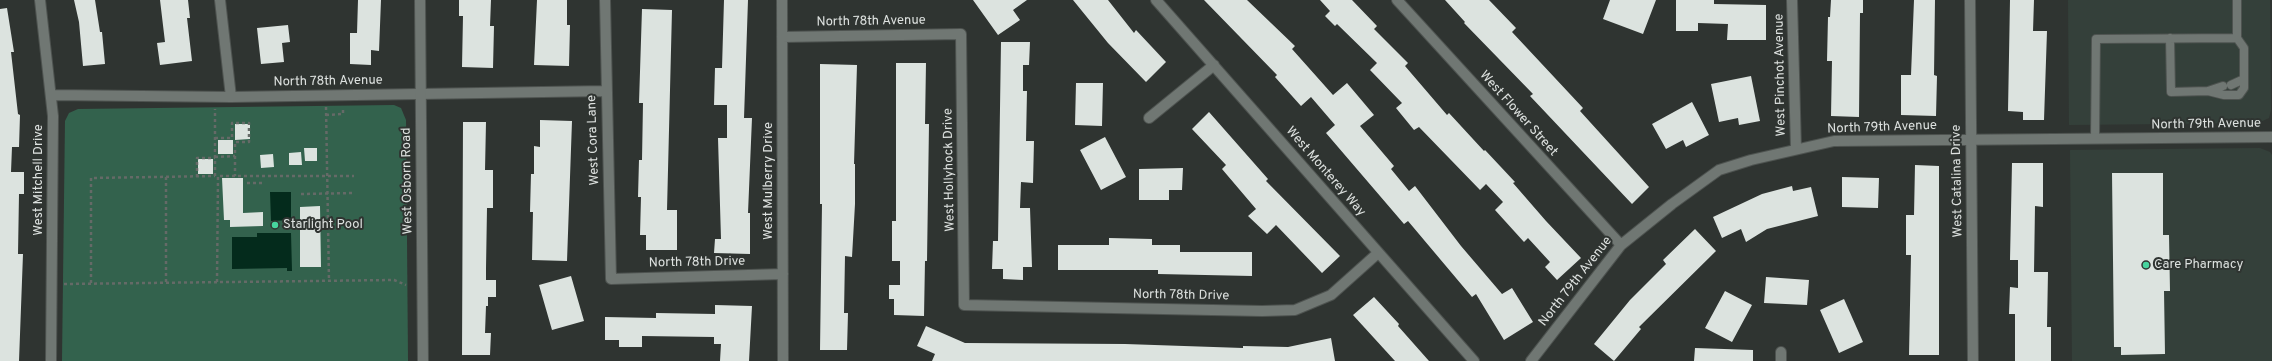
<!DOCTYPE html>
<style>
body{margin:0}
canvas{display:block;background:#2f3431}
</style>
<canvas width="2272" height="361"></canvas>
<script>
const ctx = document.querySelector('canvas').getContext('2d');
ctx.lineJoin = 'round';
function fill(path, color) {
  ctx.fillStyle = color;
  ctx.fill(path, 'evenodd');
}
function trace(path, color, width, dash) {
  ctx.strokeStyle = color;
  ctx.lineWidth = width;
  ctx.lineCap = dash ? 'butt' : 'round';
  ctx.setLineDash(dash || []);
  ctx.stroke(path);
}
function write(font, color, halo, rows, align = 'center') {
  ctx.font = font + ' Overpass,sans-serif';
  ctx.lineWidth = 4;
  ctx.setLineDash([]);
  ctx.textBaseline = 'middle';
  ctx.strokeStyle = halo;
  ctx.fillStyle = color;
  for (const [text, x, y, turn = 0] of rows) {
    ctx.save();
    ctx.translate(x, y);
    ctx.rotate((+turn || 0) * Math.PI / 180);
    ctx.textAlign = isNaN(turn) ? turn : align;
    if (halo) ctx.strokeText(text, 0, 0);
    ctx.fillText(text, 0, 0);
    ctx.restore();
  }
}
fill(new Path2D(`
 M2068,0h202l1,110 -2,8 -11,5 -189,2z
 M2260,148l10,4 2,3v206h-200l-2,-211z`), '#34403a');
fill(new Path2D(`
 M394,105l7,3 5,12 2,241h-346l3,-240 4,-8 9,-4z`), '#33624d');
fill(new Path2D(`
 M270,192h21v28l-20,1z
 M257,233h34l1,38h-5v-3l-55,1v-32h25z`), '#042b1c');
fill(new Path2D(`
 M74,0h21l5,32h2l3,32 -22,2 -4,-44z
 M160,0h28l2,18h-3l5,43 -32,4 -3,-22 8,-1z
 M358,0h23l-2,51 -8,-1v15l-21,-1v-31h7z
 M459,0h32l-1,26h4l-1,42 -31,-1 1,-51h-4z
 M537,0h30v25h3l-1,41 -35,-1z
 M724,0h24l-4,118h8l-4,95h2v41l-36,-1 1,-14h6l-3,-101h9v-33h-13l1,-37h7z
 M973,0h54l-14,10 7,10 -22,15z
 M1073,0h35l26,33 2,-3 30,32 -20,20 -38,-39z
 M1204,0h43l48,46 -3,3 41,46 14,-12 27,32 -14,11 34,40 -3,3 18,22 6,-5 46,60 41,48 10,-6 21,34 -29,18 -28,-46 -4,3 -64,-76 -4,3 -78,-91 9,-8 -24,-28 -10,9 -26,-29 2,-2z
 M1320,0h32l25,26 -3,3 34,34 -3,3 42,49 2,-2 35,38 1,-1 30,32 -2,1 33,38 35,37 -24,22 -12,-13 5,-5 -22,-24 -4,4 -29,-32 8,-8 -17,-18 -6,6 -61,-63 -5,3 -18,-22 6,-5 -32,-33 7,-7 -40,-39 -2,2 -10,-10 5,-5z
 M1445,0h44l27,28 -4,4 71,76 -3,3 69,76 -17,17 -102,-108 3,-2 -69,-71 1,-1z
 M1610,0h46l-13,34 -40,-15z
 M1676,0h38v4l52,1v35h-39l1,-16 -30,-1v8h-22z
 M1831,0h32v13h-3l-1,104 -28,-1 1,-55h-5l1,-44h2z
 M1914,0h21l-1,75 3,1 -1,40 -35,-1v-40h10z
 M2010,0h24l-1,31h14l-3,89h-21v-8l-15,-1z
 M7,8l7,44h-3l7,62 2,1 -1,32h-7l-1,25h13v22h-5l-1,60h5l-4,107h-19v-352z
 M642,9l30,1 -5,200h10v40h-31v-15h-6l1,-38h-3l1,-37h3l1,-57h-4z
 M288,25l2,17 -8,1 2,19 -23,2 -4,-36z
 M1001,42h29l-1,23h-6v26h4l-1,50h8l-1,42 -12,-1 -1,26h10l2,59h-9v13l-20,-1v-10h-11l1,-28h5z
 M896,63h30l-1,61h4l-2,137h-2l-1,55 -30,-1v-16h-5v-14h11v-24h-8v-40h4z
 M820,64l37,1 -3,99h1v40l-3,53 -7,-1 -1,57h4l-1,37h-27l2,-146h-2z
 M1751,76l9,45 -21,4 -1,-7 -19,4 -8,-38z
 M1076,83h27l-1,43 -27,-1z
 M1692,102l17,33 -23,12 -3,-7 -17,9 -14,-25z
 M1209,112l59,67 -2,2 74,75 -18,17 -46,-48 -9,9 -19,-18 8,-7 -34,-40 4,-4 -34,-36z
 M540,120l32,1 -5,140 -35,-1 1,-48h-3l1,-38h3v-28l6,1z
 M463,122h23l-1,48h8v38h-6l-1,60v12h10v17h-8v9h-2l-1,27h6l-1,22h-28z
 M235,124h15v15l-15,1z
 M1105,137l21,40 -25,13 -21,-40z
 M218,140h15v14h-15z
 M304,148h13v13h-12z
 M301,152l1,13h-13v-12z
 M273,154l1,13 -13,1 -1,-13z
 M198,159h15v15h-15z
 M2012,163h31v44l-8,-1 -1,66h14l-1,55h4v34h-36v-47h-6l1,-27 8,1v-28h-8z
 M1915,165l24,1v189h-30l2,-100h-5v-40h8z
 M1183,168l-1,22h-13v10h-30v-31z
 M2112,173h51v62h6l1,56h-6l1,63 -44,1v-8h-7z
 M1842,177l37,1 -1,30 -36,-1z
 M222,178h21v35l20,-1v14l-33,1v-7h-6z
 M1792,186l1,5 18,-4 7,29 -51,13 -21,13 -5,-13 -19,9 -9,-21 49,-23z
 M320,206l1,61h-21v-60z
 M1695,229l21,22 -77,76 2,2 -27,32 -20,-17 36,-44 36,-36 -3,-4z
 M1109,238l43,1v6h28v7h72v24l-94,-2v-4h-100v-25h51z
 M571,276l13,45 -32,9 -13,-45z
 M1766,277l43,3 -2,25 -43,-2z
 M1725,291l27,14 -20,37 -27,-14z
 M1374,297l25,27 -1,2 31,35h-34l-42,-46z
 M1844,299l19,43 -24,11 -19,-43z
 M715,305l37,1 -3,55h-29l1,-17h-7v-7l-72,-1v11h-23v-7h-14v-23l51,1v-5l59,1z
 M926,326l39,17 160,1 118,4v-2l45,1 43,-9 4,23h-403l3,-7 -18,-8z
 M1695,348l58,2v11h-59z`), '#dce3df');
const service = new Path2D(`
 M2170,38l1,54 37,-1 15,-5
 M2231,85l13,-6v-31l-7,-10
 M2208,91l16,4h15l5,-7v-9
 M2095,139l1,-100 141,-1v-38`);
const minor = new Path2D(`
 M40,0l13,116 -2,245
 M220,0l11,97
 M605,0l6,279 172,-5
 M782,0l1,361
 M1156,0l318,361
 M1397,0l224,245
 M1792,0l4,149
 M1970,0l3,361
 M782,37l179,-3 3,271 298,6 33,-1 36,-15 47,-42
 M52,95l179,2 374,-6
 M1149,118l65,-53
 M1531,361l90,-116 51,-41 47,-34 32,-10 83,-19 438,-4
 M1781,361v-9`);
const tertiary = new Path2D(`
 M420,0l3,361`);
trace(service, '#4e5350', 10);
trace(minor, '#4e5350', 12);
trace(tertiary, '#4e5350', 12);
trace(new Path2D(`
 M326,107l3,174
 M326,115l17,-1v-7
 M215,138h17v-15h17v19h-14v34
 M215,157l20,-1
 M215,176v-67
 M166,177v105
 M197,177v-19h18
 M247,183h15
 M301,194l53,-1
 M217,282l1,-106h136
 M91,283v-105l124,-2
 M64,284l330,-4 12,5`), '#656a67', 2.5, [3, 3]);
trace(service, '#707773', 8);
trace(minor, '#707773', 10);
trace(tertiary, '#707773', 10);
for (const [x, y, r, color] of [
 [275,225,4,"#47d49e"],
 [2146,265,4,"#47d49e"]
]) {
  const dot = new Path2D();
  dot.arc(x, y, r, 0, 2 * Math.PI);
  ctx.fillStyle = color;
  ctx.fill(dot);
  trace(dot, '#2f3431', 1.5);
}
write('13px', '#dde1df', '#2f3431', [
 ["North 78th Avenue",871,22,-1],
 ["West Pinchot Avenue",1781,75,-91],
 ["North 78th Avenue",328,82,-1],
 ["West Flower Street",1518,114,48],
 ["North 79th Avenue",2206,125,-1],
 ["North 79th Avenue",1882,128,-2],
 ["West Cora Lane",594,140,-92],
 ["West Hollyhock Drive",950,170,-91],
 ["West Monterey Way",1325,172,49],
 ["West Mitchell Drive",39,180,-90],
 ["West Osborn Road",408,181,-91],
 ["West Mulberry Drive",769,181,-90],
 ["West Catalina Drive",1958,181,-91],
 ["North 78th Drive",697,263,-1],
 ["North 79th Avenue",1576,282,-52],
 ["North 78th Drive",1181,296,1]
]);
write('13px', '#dde1df', '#2f3431', [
 ["Starlight Pool",283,225],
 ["Care Pharmacy",2154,265]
], 'left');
</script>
